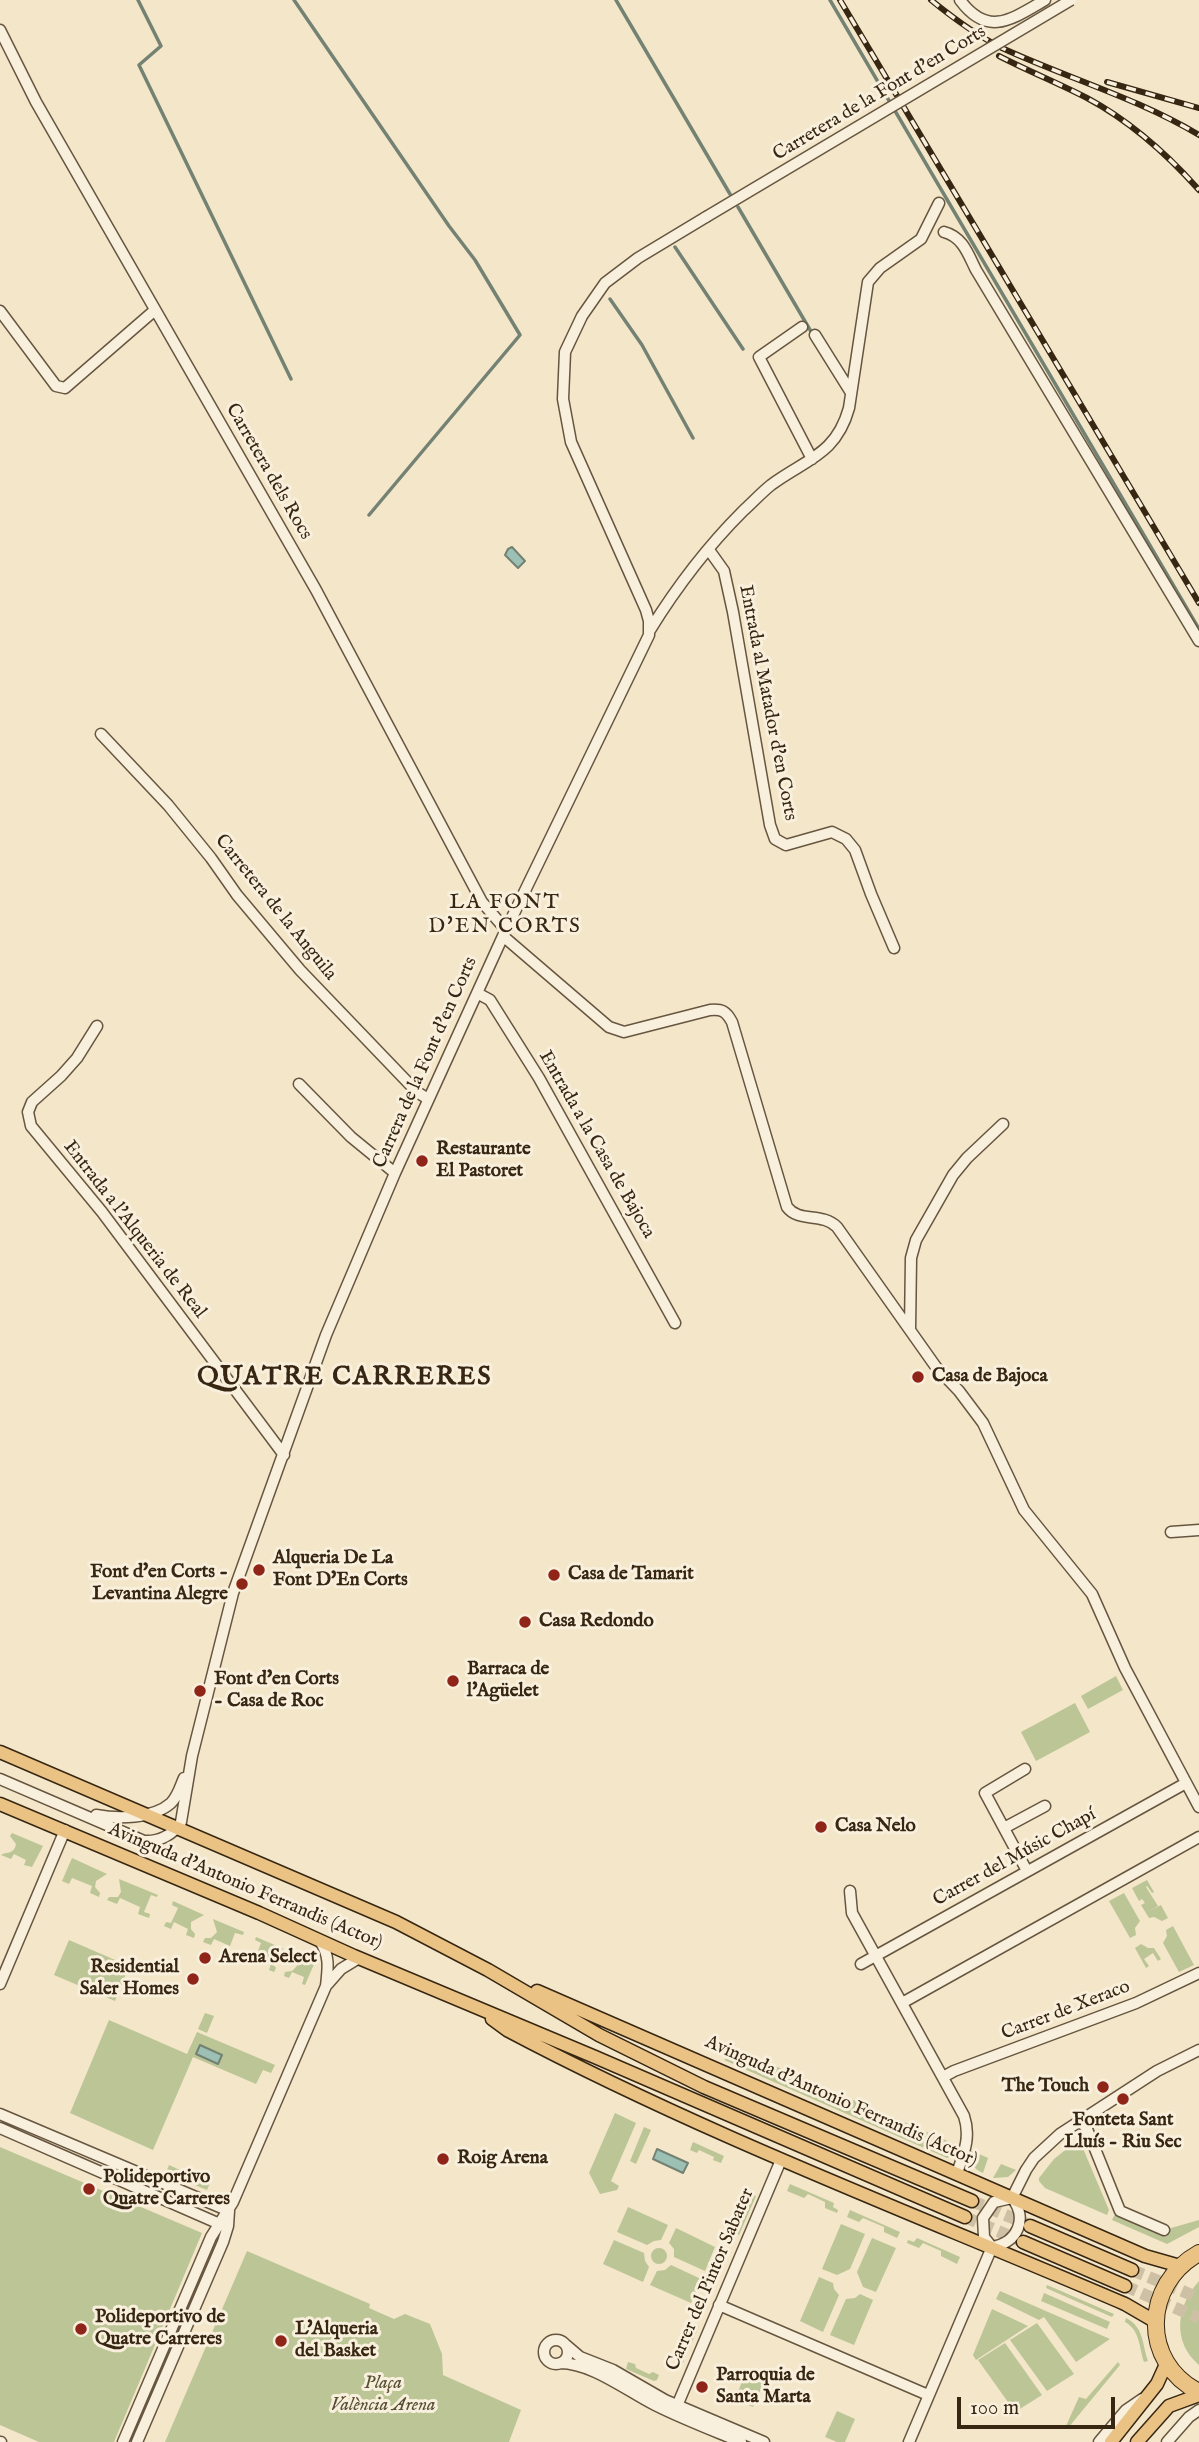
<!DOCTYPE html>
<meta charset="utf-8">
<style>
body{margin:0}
#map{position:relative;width:1199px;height:2442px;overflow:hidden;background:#f4e6c9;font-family:"IM FELL English",serif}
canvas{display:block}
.scale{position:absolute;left:957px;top:2397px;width:158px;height:32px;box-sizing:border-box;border:4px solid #362612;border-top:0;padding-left:9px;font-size:21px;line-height:24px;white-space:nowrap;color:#362612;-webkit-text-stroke:5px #f8efdc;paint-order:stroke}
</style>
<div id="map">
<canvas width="1199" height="2442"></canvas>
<div class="scale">100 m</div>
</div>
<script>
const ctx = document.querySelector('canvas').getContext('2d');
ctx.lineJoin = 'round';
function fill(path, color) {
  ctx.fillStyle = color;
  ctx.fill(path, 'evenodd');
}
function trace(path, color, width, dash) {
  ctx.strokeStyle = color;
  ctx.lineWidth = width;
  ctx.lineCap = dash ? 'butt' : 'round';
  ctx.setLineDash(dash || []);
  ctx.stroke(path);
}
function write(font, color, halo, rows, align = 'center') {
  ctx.font = font + ' "IM FELL English",serif';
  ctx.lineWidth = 6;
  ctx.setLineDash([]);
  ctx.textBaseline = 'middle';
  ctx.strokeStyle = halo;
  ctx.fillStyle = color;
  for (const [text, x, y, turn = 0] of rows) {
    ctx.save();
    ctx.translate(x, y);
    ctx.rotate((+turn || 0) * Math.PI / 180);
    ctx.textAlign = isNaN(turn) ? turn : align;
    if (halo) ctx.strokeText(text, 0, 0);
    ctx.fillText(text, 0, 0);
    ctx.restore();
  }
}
fill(new Path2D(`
 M1116,1676l7,14 -35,19 -7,-13z
 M1075,1703l15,29 -54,29 -15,-29z
 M12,1833l31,13 -11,21 -8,-2 2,-5 -12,-6 -3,5 -10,-4c6,-4 13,0 15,-11l-6,-8z
 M72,1858l35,16 -11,7 -1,6 5,6 -1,4 -9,-4 2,-7 -20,-8 -3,6 -7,-3z
 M119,1879l39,16 -1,2 -6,-2 -7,17 6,2 -1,4 -11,-4 2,-7 -20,-9 -3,6 -10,-4 2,-3h9l3,-5z
 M1147,1880l7,12 -2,1 -5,-7 -1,1 12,19 -9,5 12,-6 7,13 -6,3 -8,-4 -5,1 -8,-13 4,-2 -3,-4 -3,2 -7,-13z
 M1124,1893l16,28 -5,7 1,7 -6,3 -21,-37z
 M173,1901l31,14 -13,7v7l4,5 -1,4 -8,-3 2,-6 -14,-7 -3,7 -7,-3 2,-4 5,1 7,-15 -6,-3z
 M213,1919l31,13 -1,3 -8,-2 -5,13 -16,-7 -3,6 -8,-3 2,-4h6l6,-6z
 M1173,1926l21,39 -15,7 -16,-29 4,-7 -1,-6z
 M256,1937l28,12 -12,6v8l4,5 -2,4 -5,-2 2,-6 -13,-6 -3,6 -8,-4 1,-3 7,2 6,-16 -6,-3z
 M69,1940l60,26 -14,35 -61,-26z
 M1141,1944l7,4h6l7,11 -3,2 -5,-8 -9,6 5,7 -3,2 -11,-20z
 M293,1953l22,9 -10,23 -3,-1 2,-7 -12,-5 -3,6 -5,-2 1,-4 7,-1 5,-5z
 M205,2013l9,3 -7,17 -9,-4z
 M109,2020l78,34 10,-22 78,33 -4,8 -8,-3 -7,14 -63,-27 -40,93 -83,-37z
 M738,2050l221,96 -5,10 -7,2 -223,-98z
 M615,2113l21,10 -25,58 8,5 -2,4 -17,4 -11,-21z
 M644,2127l7,3 -15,34 -6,-3z
 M1079,2139l30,71 -2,5 -62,-27 -6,-7v-3l15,-19z
 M693,2142l31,14 -3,7 -8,-3 1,-3 -15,-7 -2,3 -7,-3z
 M0,2147l202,86 -88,209h-75l-39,-17z
 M970,2150l18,8 -5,15c-10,-4 -15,-12 -13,-23z
 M1001,2164l15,6 -8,7 -15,1z
 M169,2165l11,5 -1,3 19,9 2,-3 10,4 -3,7 -41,-17z
 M790,2184l44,19 -1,4 5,3 -1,3 -12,-5v-6l-17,-8 -4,4 -17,-7z
 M751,2193l5,3 -17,39 -5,-3z
 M628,2207l40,18 -7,15 -7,1 -7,4 -30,-13z
 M850,2210l50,22 -3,6 -13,-6v-5l-21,-9 -4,4 -12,-5z
 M1115,2214l52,22 4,-8 28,-8v7l-32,17 -55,-24z
 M841,2224l24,10 -15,35 -13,6 -15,-6z
 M676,2228l39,19 -10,24 -31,-14v-8l-5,-6z
 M872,2238l24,10 -20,44 -13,-5 -6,-15z
 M917,2238l43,19 -3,7 -16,-8v-5l-18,-8 -4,5 -12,-5 1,-3 6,2z
 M614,2240l30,13 1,8 4,6 -6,15 -40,-18z
 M651 2256a8 8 0 1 1 16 0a8 8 0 1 1-16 0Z
 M247,2251l123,53 -1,4 25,11 11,-5 25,10 12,30 1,21 78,35 -12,32h-344z
 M671,2265l30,14 -10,24 -41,-18 7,-14 8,-1z
 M819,2277l14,6 1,6 5,6 -16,37 -23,-11z
 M1199,2281v84c-28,-24 -22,-60 0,-84z
 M1047,2285l67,29 -2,3 -66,-29z
 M1000,2291l110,48 -34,23 -32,-45 -5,3 -43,-21z
 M1044,2293l66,29 -3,7 -66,-28z
 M860,2294l13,6 -19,45 -24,-10 16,-36 9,-1z
 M992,2309l36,17 -52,34 -3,-5z
 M1126,2318c18,9 16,26 22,43l-4,1c-5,-15 -4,-32 -19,-40z
 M1037,2323l37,51 -27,17 -37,-51z
 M693,2324l6,2 -17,39 -6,-2z
 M1005,2343l37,52 -27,17 -37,-52z
 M628,2362l7,2 1,4 13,6 4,-2 6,3 -2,5 -3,1 -28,-12z
 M1118,2362l2,3 -52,63 -2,-2 13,-29 7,2z
 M746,2372l19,8 -12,27 -18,-8z
 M837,2411l18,8 -10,23h-8l-12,-5z`), '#bbc596');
const water = new Path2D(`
 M512,547l13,14 -7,7 -13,-13 3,-6z
 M200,2045l22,10 -4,9 -22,-10z
 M657,2149l31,14 -5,10 -30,-14z`);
fill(water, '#9cc0b4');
trace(water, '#738273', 2);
trace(new Path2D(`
 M138,0l23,46 -22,19 152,314
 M294,0l155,226 26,34 45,75 -151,180
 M616,0l114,194
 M830,0l369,629
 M738,207l75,128
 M675,247l68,102
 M610,299l32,46 51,93`), '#738273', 3.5);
trace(new Path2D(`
 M972,2201l55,23
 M965,2217l54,23
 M1132,2270l67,28
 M1125,2286l74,32`), '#cec0a4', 12, [12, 6]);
const minor = new Path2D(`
 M960,0c28,38 52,19 85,0
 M0,30l36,72 280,488 166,312 24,28
 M944,232c19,5 24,22 32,38l223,371
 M0,311l56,75 9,2 90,-78
 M802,327l-43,30 53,102
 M815,335l35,56
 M709,550l15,21 9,41 37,213 5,14 11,6 46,-13 14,7 9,11 16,44 23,54
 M650,630c26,-42 58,-84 93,-119 9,-8 18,-18 28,-26 35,-26 65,-30 78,-77l19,-126 12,-14 41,-29 18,-36
 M101,734l67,71 43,53 26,37 63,75 117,122 11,7
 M503,936l106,91 15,5 86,-22c12,-1 16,1 22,12l55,185c12,16 35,5 50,20l99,140 23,24 24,32 41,87 68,84 33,74 74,139
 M477,993l13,7 49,78 136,245
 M97,1026l-20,32 -16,18 -29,26 -4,10 3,14 71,86 182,243
 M299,1084l52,53 44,36
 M910,1330l1,-72 5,-18 37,-65 14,-17 36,-34
 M1171,1532l28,-2
 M1025,1769l-40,24 42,78
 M0,1779l144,62c15,1 29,-6 37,-19l11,-66 41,-163 93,-258 69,-162 108,-237 146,-301v-14l-3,-11 -75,-168 -8,-43 2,-47 17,-36 23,-33 33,-25 68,-41
 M96,1815c22,4 57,4 75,-12 7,-7 9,-16 13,-25
 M1004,1828l41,-22
 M850,1891l2,22 112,203c7,21 0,37 -7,57
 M320,1941c10,15 8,27 6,45
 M861,1964l325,-181
 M0,1984l65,-154
 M902,2003l297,-166
 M943,2077l11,-6 182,-68 63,-30
 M0,2114l229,97
 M1080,2120l7,9 33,82 44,19
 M0,2128l222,97
 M1012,2198l14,-28 8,-12 26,-24 97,-63 42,-21
 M992,2247l-8,-10 -1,-19 11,-16 18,-4
 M992,2247c26,-4 36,-29 20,-49
 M719,2305l209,90
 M544 2352a12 12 0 1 1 24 0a12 12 0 1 1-24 0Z
 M566,2345l14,12 33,13 52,30 99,42
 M560,2363c32,0 67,28 95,42 28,14 57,25 86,37
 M674,2413l107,-253
 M0,2442h1
 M123,2442l88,-205 22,-35 93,-216 15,-17 18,-11
 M137,2442l86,-200 5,-16 1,-15
 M909,2442l83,-195
 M1099,2442l27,-32 16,-11
 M1167,2442l22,-25 10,-7`);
const major = new Path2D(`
 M0,1752l396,170 92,48 111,65 105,52 268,114
 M0,1804l259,109 95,43 241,101 370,160
 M537,1991l608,265 35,10
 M492,2019l15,11c200,106 411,185 618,274l31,18
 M1030,2226l102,44
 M1023,2242l102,44
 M1111,2442l46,-58 10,-22
 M1137,2442l32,-36 30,-11`);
const highway = new Path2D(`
 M1199,2253c-56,31 -59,109 0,139`);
trace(minor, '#665640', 13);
trace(major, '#362612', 15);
trace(highway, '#362612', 18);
trace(minor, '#f8efdc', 10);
trace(major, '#eac384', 12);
trace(highway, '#eac384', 16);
const rail = new Path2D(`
 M840,0l359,603
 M931,0c22,18 45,35 71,48 65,30 135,50 197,87
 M999,56c29,15 59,27 88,42 43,23 80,56 112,92
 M1107,82l92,26`);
trace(rail, '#362612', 6);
trace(rail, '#f8efdc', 3.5, [10]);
const minorBridge = new Path2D(`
 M706,217l365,-217`);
trace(minorBridge, '#665640', 13, []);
trace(minorBridge, '#f8efdc', 10);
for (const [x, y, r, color] of [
 [422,1161,7,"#8f2418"],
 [918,1377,7,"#8f2418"],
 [259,1570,7,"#8f2418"],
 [554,1575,7,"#8f2418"],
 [242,1584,7,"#8f2418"],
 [525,1622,7,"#8f2418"],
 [453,1681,7,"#8f2418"],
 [200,1691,7,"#8f2418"],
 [821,1827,7,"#8f2418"],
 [205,1958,7,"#8f2418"],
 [193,1979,7,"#8f2418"],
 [1103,2087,7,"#8f2418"],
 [1123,2099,7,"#8f2418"],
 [443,2159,7,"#8f2418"],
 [89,2189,7,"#8f2418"],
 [81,2329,7,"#8f2418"],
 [281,2341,7,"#8f2418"],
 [702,2387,7,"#8f2418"]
]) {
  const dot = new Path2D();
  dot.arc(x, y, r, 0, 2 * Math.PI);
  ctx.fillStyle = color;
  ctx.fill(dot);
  trace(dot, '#f8efdc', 2.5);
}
write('19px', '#362612', '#f8efdc', [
 ["Carretera de la Font d'en Corts",880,94,-31],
 ["Carretera dels Rocs",268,472,60],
 ["Entrada al Matador d'en Corts",767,703,79],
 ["Carretera de la Anguila",275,908,51],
 ["Carrera de la Font d'en Corts",426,1063,-66],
 ["Entrada a la Casa de Bajoca",596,1145,60],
 ["Entrada a l'Alqueria de Real",134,1230,52],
 ["Carrer del Músic Chapí",1015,1858,-29],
 ["Avinguda d'Antonio Ferrandis (Actor)",245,1887,23],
 ["Carrer de Xeraco",1066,2011,-21],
 ["Avinguda d'Antonio Ferrandis (Actor)",841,2102,24],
 ["Carrer del Pintor Sabater",711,2280,-67]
]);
write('bold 19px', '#362612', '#f8efdc', [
 ["Restaurante",436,1150],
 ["El Pastoret",436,1172],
 ["Casa de Bajoca",932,1377],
 ["Alqueria De La",273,1559],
 ["Font D'En Corts",273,1581],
 ["Font d'en Corts -",228,1573,"right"],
 ["Levantina Alegre",228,1595,"right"],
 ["Casa de Tamarit",568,1575],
 ["Casa Redondo",539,1622],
 ["Barraca de",467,1670],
 ["l'Agüelet",467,1692],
 ["Font d'en Corts",214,1680],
 ["- Casa de Roc",214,1702],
 ["Casa Nelo",835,1827],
 ["Arena Select",219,1958],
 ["Residential",179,1968,"right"],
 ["Saler Homes",179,1990,"right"],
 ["The Touch",1089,2087,"right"],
 ["Fonteta Sant",1123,2121,"center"],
 ["Lluís - Riu Sec",1123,2143,"center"],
 ["Roig Arena",457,2159],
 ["Polideportivo",103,2178],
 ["Quatre Carreres",103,2200],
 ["Polideportivo de",95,2318],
 ["Quatre Carreres",95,2340],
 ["L'Alqueria",295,2330],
 ["del Basket",295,2352],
 ["Parroquia de",716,2376],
 ["Santa Marta",716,2398]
], 'left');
write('italic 19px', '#574e33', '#f8efdc', [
 ["Plaça",383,2384],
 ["València Arena",383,2406]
]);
ctx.letterSpacing = '2px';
write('21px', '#362612', '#f8efdc', [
 ["LA FONT",505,904],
 ["D'EN CORTS",505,928]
]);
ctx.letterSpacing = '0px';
ctx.letterSpacing = '2px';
write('bold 26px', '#362612', '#f8efdc', [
 ["QUATRE CARRERES",345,1379]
]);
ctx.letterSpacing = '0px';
</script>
